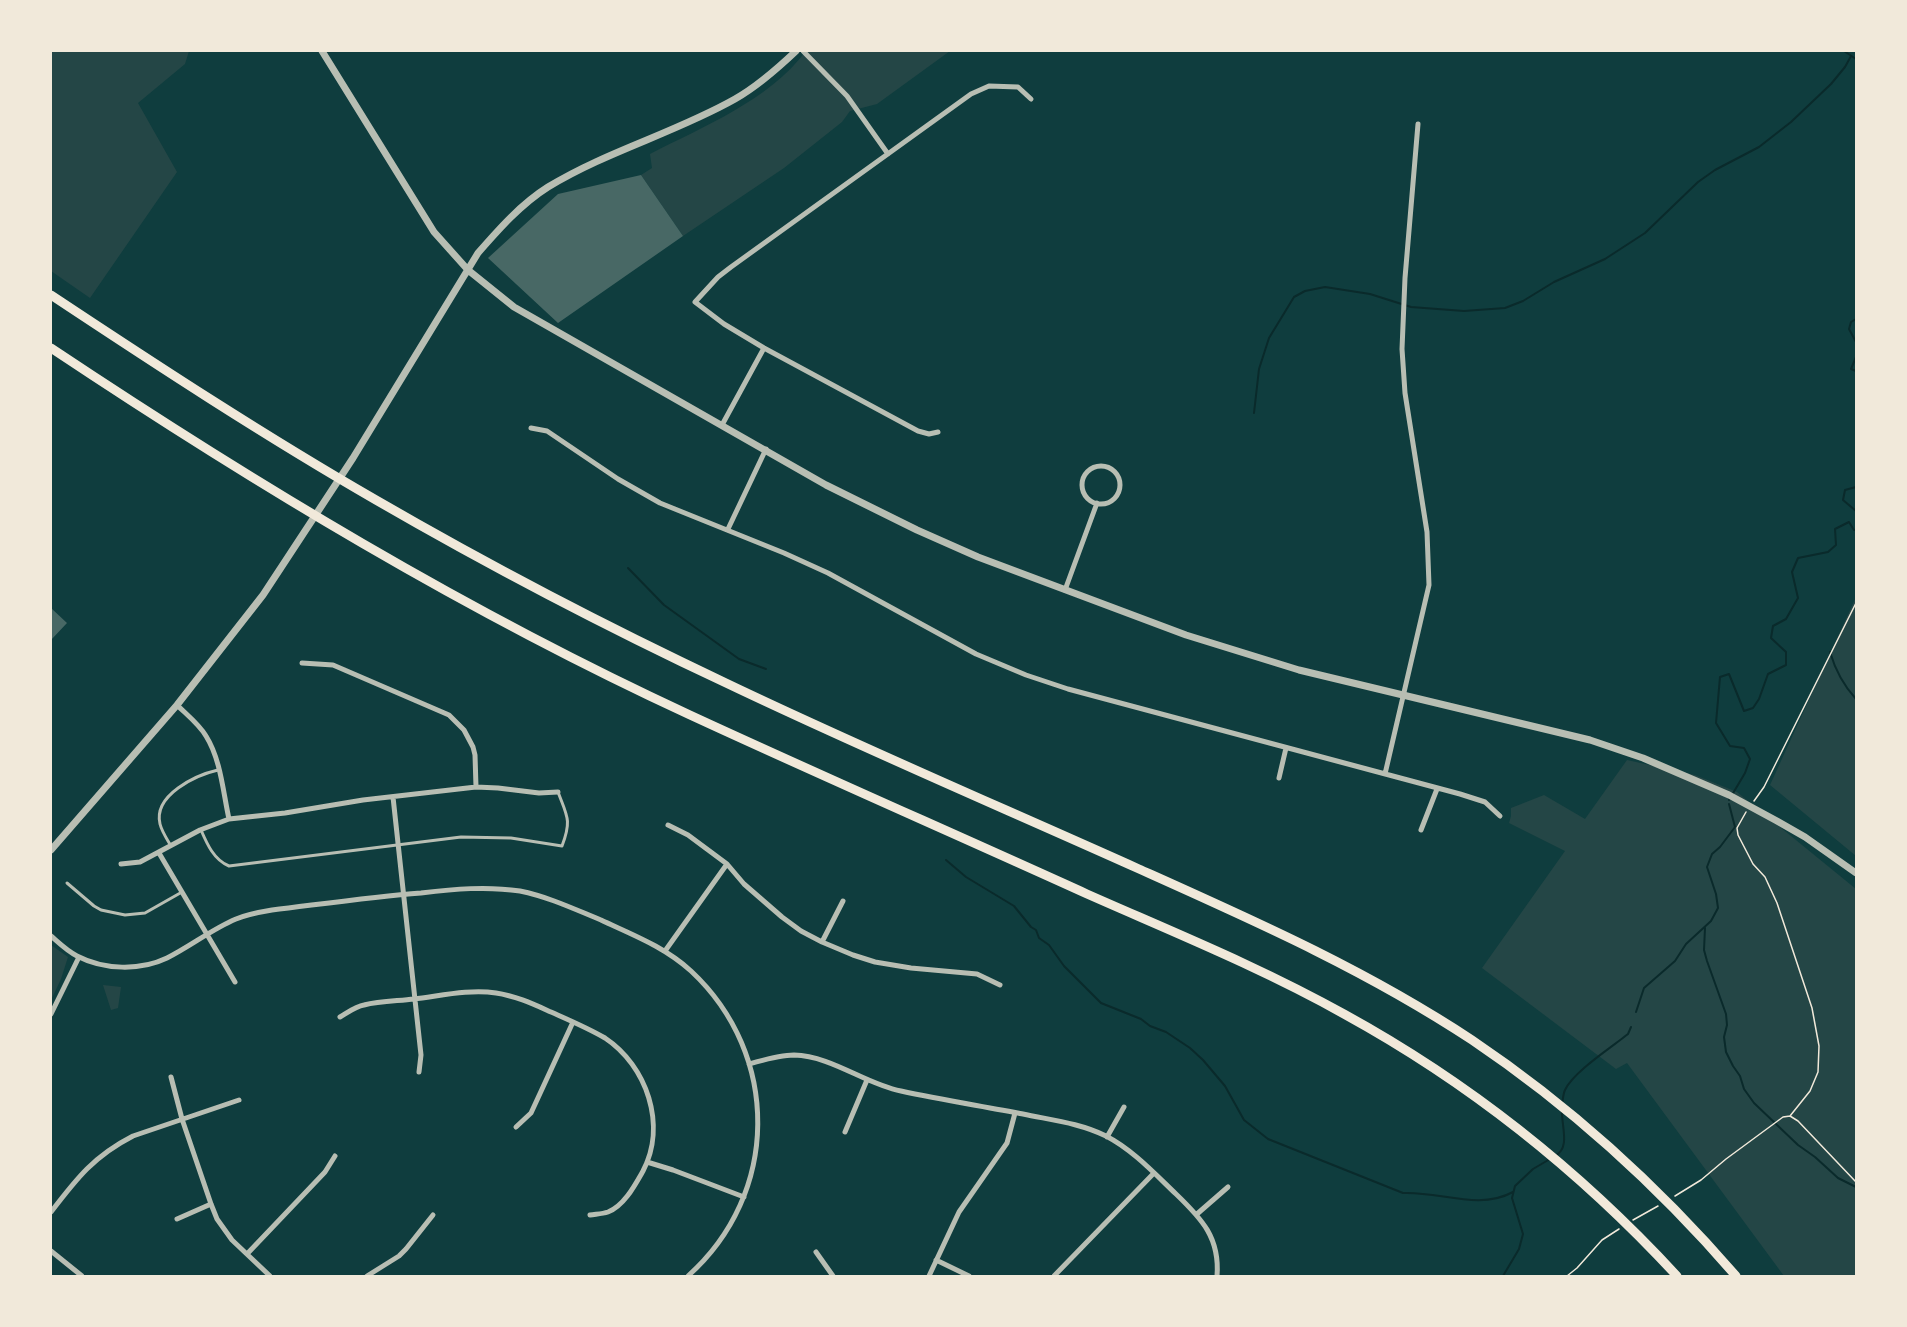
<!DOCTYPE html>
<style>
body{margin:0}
#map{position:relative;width:1907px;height:1327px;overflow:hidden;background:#0f3d3e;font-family:"IBM Plex Sans",sans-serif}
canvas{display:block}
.frame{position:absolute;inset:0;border:52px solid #f1e9da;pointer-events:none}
</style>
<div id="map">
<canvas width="1907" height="1327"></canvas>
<div class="frame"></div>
</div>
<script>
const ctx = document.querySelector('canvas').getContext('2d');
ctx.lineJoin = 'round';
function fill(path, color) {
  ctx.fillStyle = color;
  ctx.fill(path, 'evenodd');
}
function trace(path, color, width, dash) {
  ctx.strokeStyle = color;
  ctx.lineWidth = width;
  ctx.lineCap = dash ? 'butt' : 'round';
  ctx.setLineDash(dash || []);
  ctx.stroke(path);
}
fill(new Path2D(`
 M51,51h138l-4,13 -47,39 39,69 -87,126 -39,-27z
 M806,51h144l-73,53 -27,7 -8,11 -58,46 -101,68 -42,-61 11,-7 -2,-14c54,-28 118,-53 156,-103z
 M1856,597v259l-86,-71z
 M1627,760l68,15 42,17 119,97v387h-72l-157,-213 -11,6 -134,-101 83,-117 -56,-28 2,-7v-8l33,-13 41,24z
 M51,945l17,12 -7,22 -10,21z
 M103,985l18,2 -3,21 -7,2z`), '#244646');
trace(new Path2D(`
 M1844,51l12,8
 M1856,319l-5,3 -2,7 7,13
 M1856,357l-5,12 5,2
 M1254,413l5,-44 10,-31 25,-41 11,-6 20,-4 45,7 41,13 53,4 41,-3 18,-7 31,-19 51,-23 40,-26 53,-51 17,-12 44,-23 32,-25 40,-38 14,-17 6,-11
 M1856,487l-11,3 -2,10 13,11
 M628,568l36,37 75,54 27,10
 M1830,652c5,17 13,33 26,47
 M1729,800l16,-27 5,-14 -6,-11 -14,-2 -14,-23 4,-46 9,-3 15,37 9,-3 6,-9 9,-25 18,-9v-13l-15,-14 2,-12 13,-7 12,-21 -6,-26 6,-14 30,-6 8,-7 -1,-16 14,-7 5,8h2
 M946,860l20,17 48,29 17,21 5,3 3,8 10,7 15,21 37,37 40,16 9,7 16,6 24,16 13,12 22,26 19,34 24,19 135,54c37,-2 75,18 110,-1
 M1705,928l-1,22 3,11 19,53 1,11 -3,12 2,15 7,14 7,10 4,13 10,14 44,42 17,12 23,21 18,9
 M1636,1012l8,-24 31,-27 11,-17 25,-23 7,-13 -2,-14 -9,-27 5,-13 8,-7 15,-20 -6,-23
 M1562,1104c1,-4 1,-10 3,-14 8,-18 47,-43 63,-56l3,-7
 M1555,1156c16,-8 6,-31 7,-46
 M1503,1276l16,-27 4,-15 -11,-36 3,-12 18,-17 17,-10`), '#0a2a2b', 2);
fill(new Path2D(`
 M641,175l42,61 -125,87 -70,-65 70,-64z
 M51,608l16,15 -16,17z`), '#486865');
trace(new Path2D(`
 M1754,801l10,-14 92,-184
 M1746,812l-9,16 1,7 15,29 12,13 12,26 35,105 7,38 -1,26 -8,19 -20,25
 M1675,1196l26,-16 25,-21 57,-42 7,-1 8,5 58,61
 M1633,1220l25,-14
 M1567,1276l10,-8 25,-28 17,-11`), '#f1e9da', 1.5);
trace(new Path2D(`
 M201,830c6,14 13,30 28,36l232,-29 50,1 51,8c10,-26 5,-30 -4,-54
 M171,846c-4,-7 -9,-14 -11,-22 -7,-29 36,-49 58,-54
 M67,883l27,23 7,4 24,5 20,-2 37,-21`), '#b8beb3', 3);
trace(new Path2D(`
 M803,51l44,45 41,58
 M722,425l42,-77
 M531,428l16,3 71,48 42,24 124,50 44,20 148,81 50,21 42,14 392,105 25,8 15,14
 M938,432l-9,2 -11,-3 -154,-83 -40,-24 -29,-22 23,-25 13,-10 240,-173 18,-8 29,1 13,12
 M1082 485a19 19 0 1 1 38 0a19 19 0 1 1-38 0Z
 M728,529l38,-80
 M1065,590l32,-87
 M302,663l31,2 116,50 15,15 9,17 2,8 1,32
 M177,705c10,10 22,19 29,31 15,24 17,56 23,83
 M1385,774l44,-189 -2,-53 -22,-139 -3,-44 3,-71 13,-154
 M1279,778l7,-30
 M393,797l28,258 -2,17
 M668,825l20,10 39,29 17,20 38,33 19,14 21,11 31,13 22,7 36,6 66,6 23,11
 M1421,830l16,-41
 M159,853l76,129
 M121,864l19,-2 60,-32 29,-11 56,-6 78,-13 113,-13 22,1 41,5 19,-1
 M51,936c8,7 16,15 26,20 27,14 63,15 90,2 24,-12 45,-29 69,-39 12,-5 24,-7 36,-9 50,-6 99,-13 149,-17 33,-4 66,-7 99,-2 29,6 54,18 81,29 32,15 64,27 90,51 90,84 89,223 -3,305
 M822,942l21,-41
 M665,951l62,-87
 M51,1014l28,-57
 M340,1017c7,-4 16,-11 24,-12 16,-4 34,-4 50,-6 26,-3 55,-10 82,-6 20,3 37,11 55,19 18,8 37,16 54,26 42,28 62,87 38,133 -8,14 -19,35 -35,41 -6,2 -12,2 -18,3
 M749,1064c15,-4 30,-9 45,-9 38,1 71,29 107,36 41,9 81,15 122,23 28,6 57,9 83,22 27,14 49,38 70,58 26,25 44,44 41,82
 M171,1077l11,42 29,85 6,15 15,21 38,36
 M516,1127l15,-14 42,-91
 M845,1132l22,-52
 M1107,1137l17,-30
 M647,1162l26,8 71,27
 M51,1212c26,-34 43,-56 82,-76l106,-36
 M1197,1214l31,-27
 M177,1219l34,-15
 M51,1251l31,25
 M816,1252l17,24
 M247,1254l78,-82 10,-16
 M936,1260l33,16
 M367,1276l32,-20 7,-7 27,-34
 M929,1276l30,-64 48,-69 8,-30
 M1054,1276l100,-103`), '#b8beb3', 5);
trace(new Path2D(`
 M322,51l112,181 34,38 46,37 312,178 91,45 61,27 208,78 113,35 291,70 53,18 86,37 48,26 28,16 51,36
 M51,850l126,-145 86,-110 90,-137 125,-205c21,-24 43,-49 70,-66 59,-36 127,-54 187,-88 23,-13 42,-30 61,-48`), '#b8beb3', 7);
trace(new Path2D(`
 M51,295c107,71 214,141 325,205 114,66 231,127 350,183 136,65 275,124 413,186 116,52 227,101 333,171 98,66 187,147 264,236
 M51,348c204,136 416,264 639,367 132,61 265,119 397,179 86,38 175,74 257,120 124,68 237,158 333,262`), '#f1e9da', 9);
</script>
